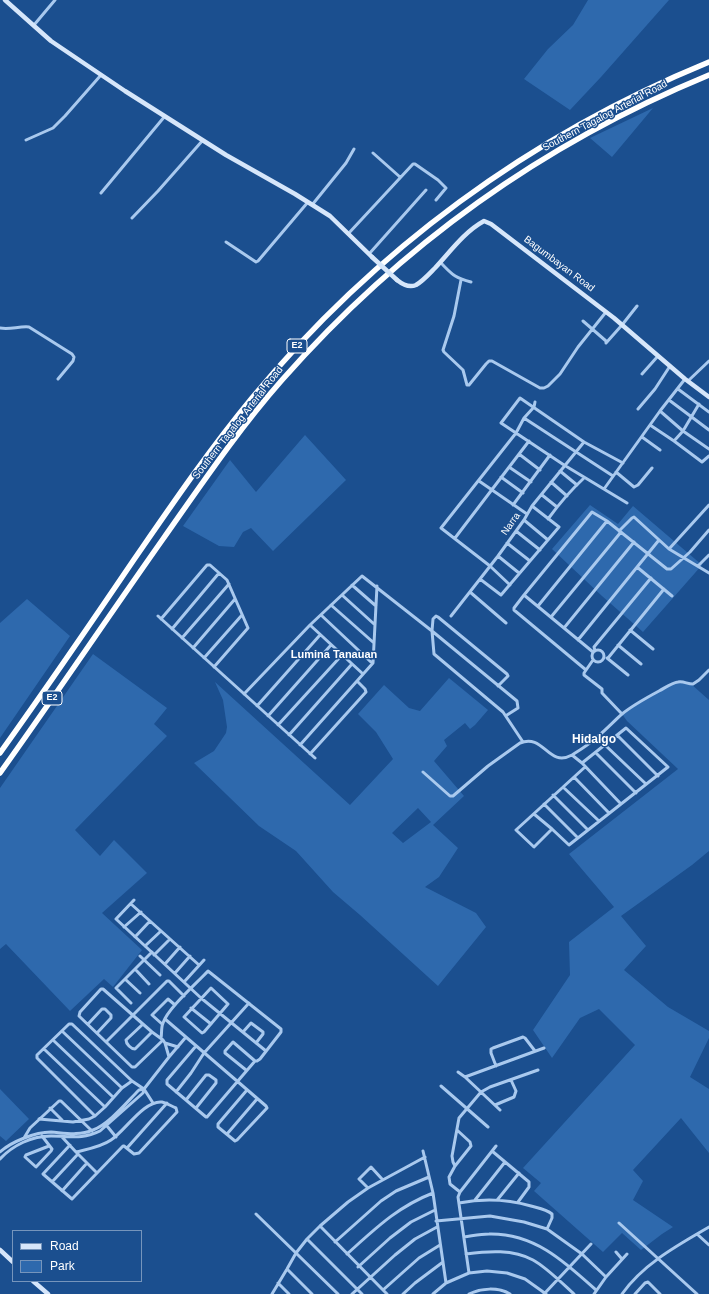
<!DOCTYPE html>
<style>
body{margin:0}
#map{position:relative;width:709px;height:1294px;overflow:hidden;background:#1b4f8f;font-family:Arial,sans-serif}
canvas{display:block}
.legend{position:absolute;left:12px;top:1230px;width:130px;height:52px;box-sizing:border-box;background:#1b4f8f;border:1px solid #7695bc;margin:0;padding:5px 7px;list-style:none;font-size:12px;color:#fff}
.legend li{display:flex;align-items:center;gap:8px;height:20px}
.legend b{width:20px;border:1px solid #7695bc}
</style>
<div id="map">
<canvas width="709" height="1294"></canvas>
<ul class="legend">
<li><b style="height:5px;background:#d6e6fa"></b>Road</li>
<li><b style="height:11px;background:#2e69ad"></b>Park</li>
</ul>
</div>
<script>
const ctx = document.querySelector('canvas').getContext('2d');
ctx.lineJoin = 'round';
function fill(path, color) {
  ctx.fillStyle = color;
  ctx.fill(path, 'evenodd');
}
function trace(path, color, width, dash) {
  ctx.strokeStyle = color;
  ctx.lineWidth = width;
  ctx.lineCap = dash ? 'butt' : 'round';
  ctx.setLineDash(dash || []);
  ctx.stroke(path);
}
function write(font, color, halo, rows, align = 'center') {
  ctx.font = font + ' Arial,sans-serif';
  ctx.lineWidth = 3;
  ctx.setLineDash([]);
  ctx.textBaseline = 'middle';
  ctx.strokeStyle = halo;
  ctx.fillStyle = color;
  for (const [text, x, y, turn = 0] of rows) {
    ctx.save();
    ctx.translate(x, y);
    ctx.rotate((+turn || 0) * Math.PI / 180);
    ctx.textAlign = isNaN(turn) ? turn : align;
    if (halo) ctx.strokeText(text, 0, 0);
    ctx.fillText(text, 0, 0);
    ctx.restore();
  }
}
fill(new Path2D(`
 M588,0h81l-68,77 -31,33 -46,-31 24,-30 25,-24z
 M653,108l-41,49 -22,-19z
 M305,435l41,45 -73,71 -22,-23 -8,4 -9,15 -15,-1 -36,-20 47,-66 26,32z
 M590,505l28,19 15,-18 69,59 -59,67 -41,-36 -50,-47z
 M27,599l43,37 -70,102v-115z
 M93,654l74,54 -13,16 13,12 -92,94 25,26 14,-16 33,33 -45,40 40,37 -29,37 -9,-8 -34,32 -64,-67 -6,5v-161z
 M449,678l39,32 -13,15 -5,4 -5,-6 -21,17 3,6 -13,15 30,35 -31,29 25,23 -19,29 -14,10 51,26 10,14 -48,59 -78,-71 -27,-23 -37,-41 -37,-25 -65,-63 20,-12 12,-18 1,-6 -4,-27 -8,-18 135,123 43,-46 -17,-27 -18,-18 26,-29 25,23 11,3zM418,808l13,14 -28,21 -11,-10z
 M677,682l14,2 18,16v151l-17,14 -71,51 25,30 -22,24 44,37 41,24v7l-19,39 19,12v64l-28,-35 -48,52 10,11 -10,19 40,27 -11,7 -21,16 -19,-17 -19,19 -69,-61 7,-8 -18,-15 112,-123 -36,-36 -19,9 -28,40 -19,-28 37,-55 -1,-33 45,-35 -45,-53 109,-85 -51,-48 -5,-7 25,-16z
 M0,1089l29,30 -23,22 -6,-5z`), '#2e69ad');
trace(new Path2D(`
 M34,25l21,-25
 M26,140l27,-12 12,-12 36,-41
 M373,153l27,24
 M101,193l64,-77
 M312,205l34,-42 8,-14
 M132,218l26,-27 45,-51
 M348,234l65,-70h2l23,16 8,8 -10,12
 M226,242l30,20 2,-1 50,-59
 M369,254l57,-64
 M440,262c12,12 14,16 31,20
 M461,280l-7,36 -11,34 1,2 19,18 4,15h2l17,-21 3,-3h3l48,27h4l4,-2 12,-12 18,-27 28,-35
 M583,321l23,20v2l16,-18 15,-19
 M0,328c10,2 19,-2 29,-1l43,27 2,3 -1,4 -15,18
 M642,374l16,-18
 M688,381l21,-20
 M678,389l31,23
 M669,400l40,30
 M638,409l17,-20 15,-23
 M660,411l23,20 26,18
 M524,418l89,58
 M650,425l24,16 28,21 7,-6
 M642,437l18,13
 M674,441l9,-10 16,-27
 M519,454l21,16
 M623,463l-39,-21 -64,-44 -19,25 63,42 63,38
 M509,467l22,15
 M560,471l17,14
 M616,472l18,15 4,-2 14,-17
 M501,477l22,16
 M479,481l48,33
 M551,482l16,14
 M604,489l56,-78 25,-32
 M542,495l15,12
 M513,505l37,-50
 M548,519c11,-15 23,-29 36,-41
 M524,520l24,20
 M516,531l24,19
 M619,531l13,-13 2,-1 35,32 40,24
 M455,538l74,-97
 M507,543l23,18
 M669,549l40,-44
 M498,556l21,17
 M698,566l11,-11
 M637,567l35,29
 M480,579l21,16 58,-68 -27,-21
 M352,585l24,21
 M510,585l-20,-19 -49,-38 75,-95 8,-15 10,-11 1,-5
 M470,592l36,31
 M342,595l32,29
 M524,595l69,57
 M331,605l43,38
 M538,606l69,-85
 M321,615l51,48
 M158,616l157,142
 M451,616l47,-60 26,-36 8,-14 52,-64
 M551,617l70,-85
 M161,619l46,-54h3l17,15 21,48 -34,39
 M310,625l53,49
 M564,628l70,-86
 M172,629l47,-56
 M630,630l23,19
 M182,638l47,-54
 M578,640l81,-100
 M618,645l23,19
 M193,648l42,-49
 M592 656a6 6 0 1 1 12 0a6 6 0 1 1-12 0Z
 M595,651l-1,-4 57,-69
 M204,658l38,-43
 M607,658l21,17
 M608,658l56,-69
 M593,660l-9,13v2l18,14v4l20,21
 M586,670l-72,-60v-2l10,-13 68,-83 15,9 60,48h4l19,-17 19,-22
 M498,686l10,-10 -1,-2 -69,-57 -2,-1 -3,3 -1,12 2,23 69,58 20,30
 M244,694l66,-69 52,-49 70,55 85,70 1,7 -11,7
 M257,706l63,-71
 M268,716l63,-71
 M278,725l64,-70
 M289,735l63,-71
 M617,735l41,41
 M300,745l73,-82 4,-77
 M605,745l41,39
 M596,753l40,40
 M310,754l56,-62 -1,-3 -8,-8
 M572,755l10,8 39,41
 M582,763l44,-35 42,39 -99,78 -17,-16 -18,18 -18,-17 69,-63
 M423,772l27,24h3l35,-30 32,-23c24,-10 28,25 52,12 8,-5 18,-11 25,-18 9,-7 17,-16 25,-23 11,-9 24,-16 37,-23 6,-3 12,-8 19,-9 6,-1 9,2 15,2l6,-4 10,-10
 M574,777l35,36
 M563,787l36,34
 M553,795l35,35
 M544,804l34,34
 M534,814l18,15
 M134,900l-18,19 85,79 65,53
 M131,904l68,61
 M124,927l17,-15
 M135,937l15,-16
 M145,946l16,-15
 M154,955l16,-16
 M140,956l20,19
 M165,964l15,-17
 M135,969l14,15
 M175,973l15,-17
 M125,979l15,14
 M184,982l20,-22
 M211,988l17,16 -24,28 -2,1 -18,-16z
 M101,989h2l49,43 11,8 -28,27h-3l-53,-51 1,-4z
 M131,1003l-15,-15 36,-36
 M191,1008l20,16
 M165,1019l101,87 1,2 -30,32 -2,1 -17,-14v-3l29,-34
 M88,1024l14,-15h3l6,6v3l-14,15
 M143,1024l-17,16c0,4 5,9 9,9l17,-17
 M162,1024l-10,-9 16,-16 7,6
 M62,1031l60,57
 M243,1032l8,-9 12,9v2l-7,9
 M161,1038c1,-5 0,-11 2,-15 5,-15 34,-40 45,-52l73,58v3l-21,27 -3,2h-2l-48,56h-1l-39,-33v-4l29,-34
 M53,1040l60,57
 M163,1040l2,3 4,14
 M106,1042l61,-61h2l15,15
 M165,1043l13,4
 M44,1049l61,58
 M496,1066l-5,-13v-4l2,-1 30,-11 2,1 10,13
 M246,1070l-21,-17v-2l8,-9 22,19
 M458,1072l7,5 35,33
 M465,1077l79,-29
 M441,1086l47,41
 M176,1092l15,-19 13,-20 45,-50
 M186,1100l20,-25h3l7,5v3l-20,25
 M495,1105l19,-8 2,-6 -5,-11
 M50,1108l12,12
 M95,1116l-58,-58v-3l32,-31h3l60,57 12,8 9,14
 M39,1119l34,3 16,-3 6,-3 10,-9 17,-19 10,-7
 M107,1126l9,11
 M457,1130l13,12 1,4 -16,20 -6,11 1,7 10,8
 M227,1134l30,-35
 M42,1136l10,13 -1,2 -15,16 -11,-10 1,-2 23,-9
 M62,1137l14,15
 M24,1138l6,-10 29,-27h2l31,30
 M70,1145l-27,29 29,25 51,-53h1l10,8 5,-1 38,-41 -1,-4c-5,-2 -9,-5 -14,-6 -18,-2 -37,29 -51,38 -10,7 -23,9 -35,12l21,21
 M127,1148l40,-45
 M423,1151l10,42 13,90
 M492,1151l37,31v5l-11,15
 M0,1152c11,-10 35,-20 51,-20 14,1 28,4 42,-2 16,-6 33,-27 46,-40l5,-1
 M0,1159c13,-14 32,-23 51,-23 19,0 31,4 49,-5l43,-38 1,-4 25,-32 17,-20
 M455,1166l-2,-4 -1,-6 7,-38 22,-26 9,-5 48,-17
 M52,1182l26,-28
 M368,1188l-9,-9 12,-12 11,12
 M62,1191l25,-28
 M498,1199l21,-26
 M475,1200l30,-38
 M459,1203c25,-5 48,-4 72,3 7,2 15,3 21,8v4l-5,11
 M256,1214l82,80
 M436,1221l54,-5 34,6 23,7 35,25 24,23
 M619,1223l78,71
 M320,1226l67,68
 M697,1234l12,11
 M464,1237c8,-1 16,-3 25,-3 45,-1 75,27 107,56
 M307,1239l55,55
 M335,1242l46,-41 15,-10 33,-14
 M616,1252l6,7
 M347,1254c28,-25 50,-47 86,-61
 M466,1254c22,-3 47,-5 67,6 13,7 30,24 41,34
 M358,1267l32,-29 21,-16 24,-12
 M287,1269l25,25
 M469,1273l-11,-76 2,-5 36,-46
 M278,1283l11,11
 M383,1290l36,-32 21,-13
 M272,1294l15,-25 9,-16 11,-14 13,-13 28,-24 20,-14 57,-31
 M352,1294l43,-39 20,-16 22,-12
 M403,1294l12,-11 28,-21
 M433,1294l13,-11 23,-10 18,-2 20,2 18,6 21,15
 M469,1294c12,-6 29,-7 41,0
 M544,1294l47,-50
 M594,1294l12,-17 21,-23
 M622,1294c21,-30 56,-49 87,-67
 M635,1294l10,-11 3,-1 12,12`), '#a9c9ee', 3);
trace(new Path2D(`
 M5,0l46,41 74,50 101,64 69,39 35,22 42,41
 M397,280c5,4 12,8 19,5 7,-4 14,-12 19,-17 15,-16 29,-36 49,-47l7,3 123,94 71,61 24,18
 M0,1250l13,12
 M33,1281l15,13`), '#d6e6fa', 4.5);
trace(new Path2D(`
 M0,753c45,-63 89,-127 133,-192 38,-55 76,-111 119,-163 122,-148 279,-263 457,-336
 M0,773c55,-77 108,-156 163,-234 38,-54 75,-109 119,-159 118,-134 262,-237 427,-305`), '#fff', 5.5);
trace(new Path2D(`
 M372,257l25,23`), '#d6e6fa', 4.5);
for (const [x, y, w] of [
 [297,346,20],
 [52,698,20]
]) {
  const box = new Path2D();
  box.roundRect(x - w / 2, y - 7, w, 14, 3);
  ctx.fillStyle = '#1b4f8f';
  ctx.fill(box);
  trace(box, '#fff', 1);
}
write('bold 9px', '#fff', null, [
 ["E2",297,346],
 ["E2",52,698]
]);
write('10px', '#fff', '#1b4f8f', [
 ["Southern Tagalog Arterial Road",605,116,-28],
 ["Bagumbayan Road",559,264,37],
 ["Southern Tagalog Arterial Road",238,423,-52],
 ["Narra",511,524,-55]
]);
write('bold 11px', '#fff', '#1b4f8f', [
 ["Lumina Tanauan",334,655]
]);
write('bold 12px', '#fff', '#1b4f8f', [
 ["Hidalgo",594,740]
]);
</script>
